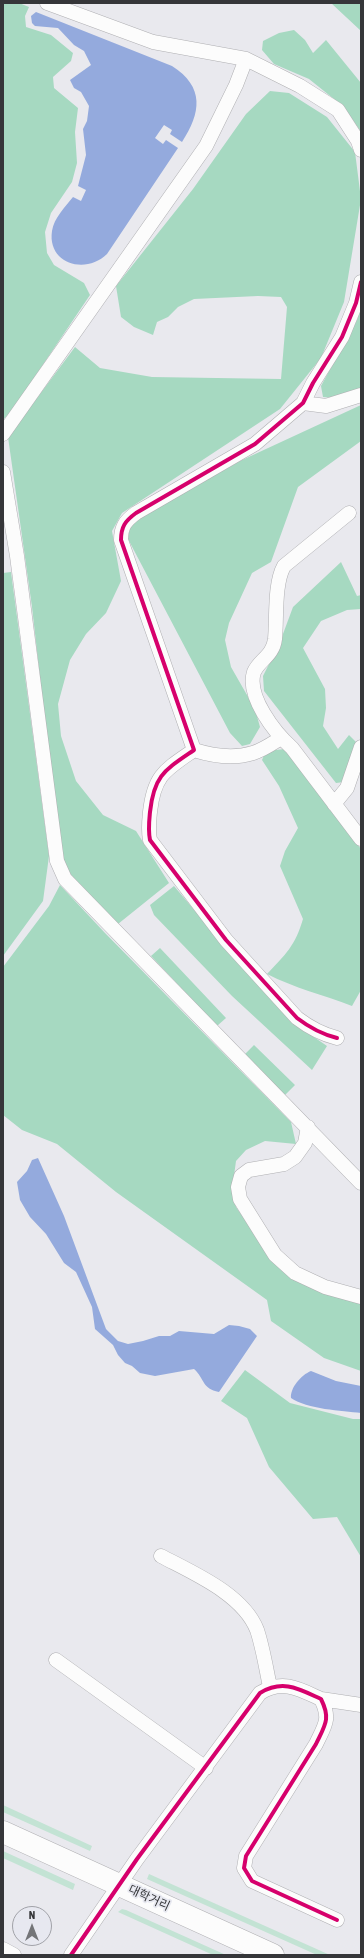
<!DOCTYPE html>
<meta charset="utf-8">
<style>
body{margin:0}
#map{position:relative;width:364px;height:1958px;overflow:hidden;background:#e9e9ee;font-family:"Asap Condensed",sans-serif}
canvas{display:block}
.frame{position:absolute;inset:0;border:4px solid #353639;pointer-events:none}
.north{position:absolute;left:12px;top:1906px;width:40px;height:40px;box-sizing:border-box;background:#e7e8f0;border:1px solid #a0a1a7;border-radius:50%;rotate:0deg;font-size:11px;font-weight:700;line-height:16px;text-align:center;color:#353639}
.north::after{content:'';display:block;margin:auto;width:14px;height:18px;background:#747578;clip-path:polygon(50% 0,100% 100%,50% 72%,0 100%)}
</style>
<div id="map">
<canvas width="364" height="1958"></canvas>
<div class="frame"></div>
<div class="north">N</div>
</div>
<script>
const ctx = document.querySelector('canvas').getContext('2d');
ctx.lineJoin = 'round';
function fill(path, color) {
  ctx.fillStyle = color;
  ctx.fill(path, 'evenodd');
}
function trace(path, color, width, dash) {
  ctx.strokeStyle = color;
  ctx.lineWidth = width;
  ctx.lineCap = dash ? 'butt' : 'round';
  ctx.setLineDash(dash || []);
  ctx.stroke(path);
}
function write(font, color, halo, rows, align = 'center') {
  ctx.font = font + ' "Asap Condensed","Noto Sans KR",sans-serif';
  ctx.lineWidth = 3.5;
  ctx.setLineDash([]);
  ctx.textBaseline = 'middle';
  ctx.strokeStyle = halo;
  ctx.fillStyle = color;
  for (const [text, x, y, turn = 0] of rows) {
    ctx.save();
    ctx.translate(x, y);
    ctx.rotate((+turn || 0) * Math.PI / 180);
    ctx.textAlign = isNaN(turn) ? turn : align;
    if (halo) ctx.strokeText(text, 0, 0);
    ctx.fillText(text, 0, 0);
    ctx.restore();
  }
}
fill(new Path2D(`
 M3,1805l89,41 -2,5 -87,-39z
 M3,1851l72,33 -2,6 -70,-32z
 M149,1874l181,81h-13l-170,-76z
 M122,1909l4,1 100,45h-13l-95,-43z`), '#c3e3d4');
fill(new Path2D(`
 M3,3h16l10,4 -4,9 1,11 25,8 22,18 -2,8 -18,16 1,11 24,20 -3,24 2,31 -5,19 -21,31 -6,19 2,21 7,12 30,18 6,12 -77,114 -10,11z
 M331,3h30v28z
 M294,30l11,10 8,13 13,-13 35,43v49l-17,-25 -35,-28 -35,-15 -12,-14 1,-9 16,-8z
 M270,91l19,2 38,24 28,35 6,47 -17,103 -23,56 -41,51 -158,104 -10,18 9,50 -15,32 -20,21 -16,26 -12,44 3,32 15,45 27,34 33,16 33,52 -51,41 -47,-49 -10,-13 -29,-255 -24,-170 67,-90 25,21 52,9 129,2 6,-72 -6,-10 -23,-1 -64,3 -16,8 -10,10 -11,5 -4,13 -19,-8 -13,-10 -5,-31 77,-97 53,-75z
 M361,307v83l-27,8 -11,-1 -2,-11 36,-66z
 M361,405v36l-63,46 -27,75 -19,11 -23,50 -4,17 6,27 24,42 5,18 -10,17 -8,2 -12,-13 -102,-194 2,-13 10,-9 100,-56z
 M341,562l16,34 4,-1v14l-14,1 -26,11 -18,27 22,41 1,19 -3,18 15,23 11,-14 8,8 -13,39 -8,1 -72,-92 -1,-15 17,-34 13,-35z
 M11,572l38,284 -6,45 -40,55v-383z
 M285,749l76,100v141l-9,16c-28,-11 -58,-18 -85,-32 19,-20 28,-28 36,-55l-23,-53 5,-15 13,-23 -19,-42 -17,-26 4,-9z
 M60,885l45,48 186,189 5,22 -31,-3 -19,9 -10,11 -3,22 3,24 40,57 26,20 59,18v69l-37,-13 -53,-37 -4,-21 -151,-108 -59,-48 -35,-14 -19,-15v-148l46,-61z
 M174,886l81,96 43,44 29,20 -15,24 -80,-74 -78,-81 -4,-10z
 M160,948l66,70 -9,8 -66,-70z
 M254,1045l41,40 -10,10 -41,-40z
 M245,1370l45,33 63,16h8v138l-24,-40 -24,2 -44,-52 -22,-49 -26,-17z`), '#a6d9c1');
fill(new Path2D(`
 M36,12l136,54c33,21 29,47 10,76l-12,-8 2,-4 -8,-5 -9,13 8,6 3,-4 12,8 -71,106c-21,21 -60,10 -55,-23 2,-13 13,-24 21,-34l8,4 5,-11 -8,-4 8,-31 -3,-26 4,-8 2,-15 -8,-14 -7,-4 -4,-8 21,-15 -7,-14 -10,-6 -16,-17 -23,-2 -3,-3 -1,-7z
 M38,1158l26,58 42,113 12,12 10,3 15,-3 16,-5h11l9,-5 35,3 15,-9 10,1 11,3 7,7 -38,56c-17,-3 -14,-13 -25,-23l-39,7 -15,-3 -8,-7 -7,-3 -7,-8 -5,-10 -18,-16 -3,-22 -16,-35 -12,-9 -18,-29 -16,-17 -10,-17 -3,-18 10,-11 5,-11z
 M311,1371l25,10 25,5v27c-19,-2 -54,-4 -70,-15 -1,-10 10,-23 20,-27z`), '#94aadd');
const minor = new Path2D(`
 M47,3l106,39 93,17 54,27 38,24 20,31 3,9
 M303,403l23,3 35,-11
 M3,434l203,-288 30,-61 10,-26
 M3,472l14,84 40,305 8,18 296,304
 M349,513l-65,53c-10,18 -7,52 -9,73 -2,17 -16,21 -21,33 -8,24 21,61 38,76l69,91
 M194,750c19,6 40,9 59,3 10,-3 20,-10 28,-15
 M334,804l13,-16 14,-41
 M337,1038c-16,-4 -27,-10 -40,-20l-71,-78 -76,-100c-2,-10 -1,-18 0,-28 4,-37 15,-42 44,-62l-73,-210c0,-13 4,-19 15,-27l119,-69 48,-41 10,-20 29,-46 14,-34 5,-21
 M308,1127l-3,16 -10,14 -11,7 -35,6 -8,6 -3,11 2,12 35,56 20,18 30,14 36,10
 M161,1556c32,17 82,38 96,74 6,18 9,38 13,57
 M56,1660l150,108
 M321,1699l40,6
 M3,1949l11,6
 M71,1955l66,-96 123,-166c23,-14 39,-4 61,6 10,20 4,26 -5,45l-70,112 -2,12 8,13 85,39`);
const primary = new Path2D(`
 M3,1832l270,123`);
trace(minor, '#afafb2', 15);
trace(primary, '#afafb2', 23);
trace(minor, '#fcfcfc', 14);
trace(primary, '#fcfcfc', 22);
trace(new Path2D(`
 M337,1038c-16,-4 -27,-10 -40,-20l-71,-78 -76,-100c-2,-10 -1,-18 0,-28 4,-37 15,-42 44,-62l-73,-210c0,-13 4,-19 15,-27l119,-69 48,-41 10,-20 29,-46 14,-34 5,-21
 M71,1955l66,-96 123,-166c23,-14 39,-4 61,6 10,20 4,26 -5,45l-70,112 -2,12 8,13 85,39`), '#d6006c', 4);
write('12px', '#353639', '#e7e8f0', [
 ["대학거리",149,1898,25]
]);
</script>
